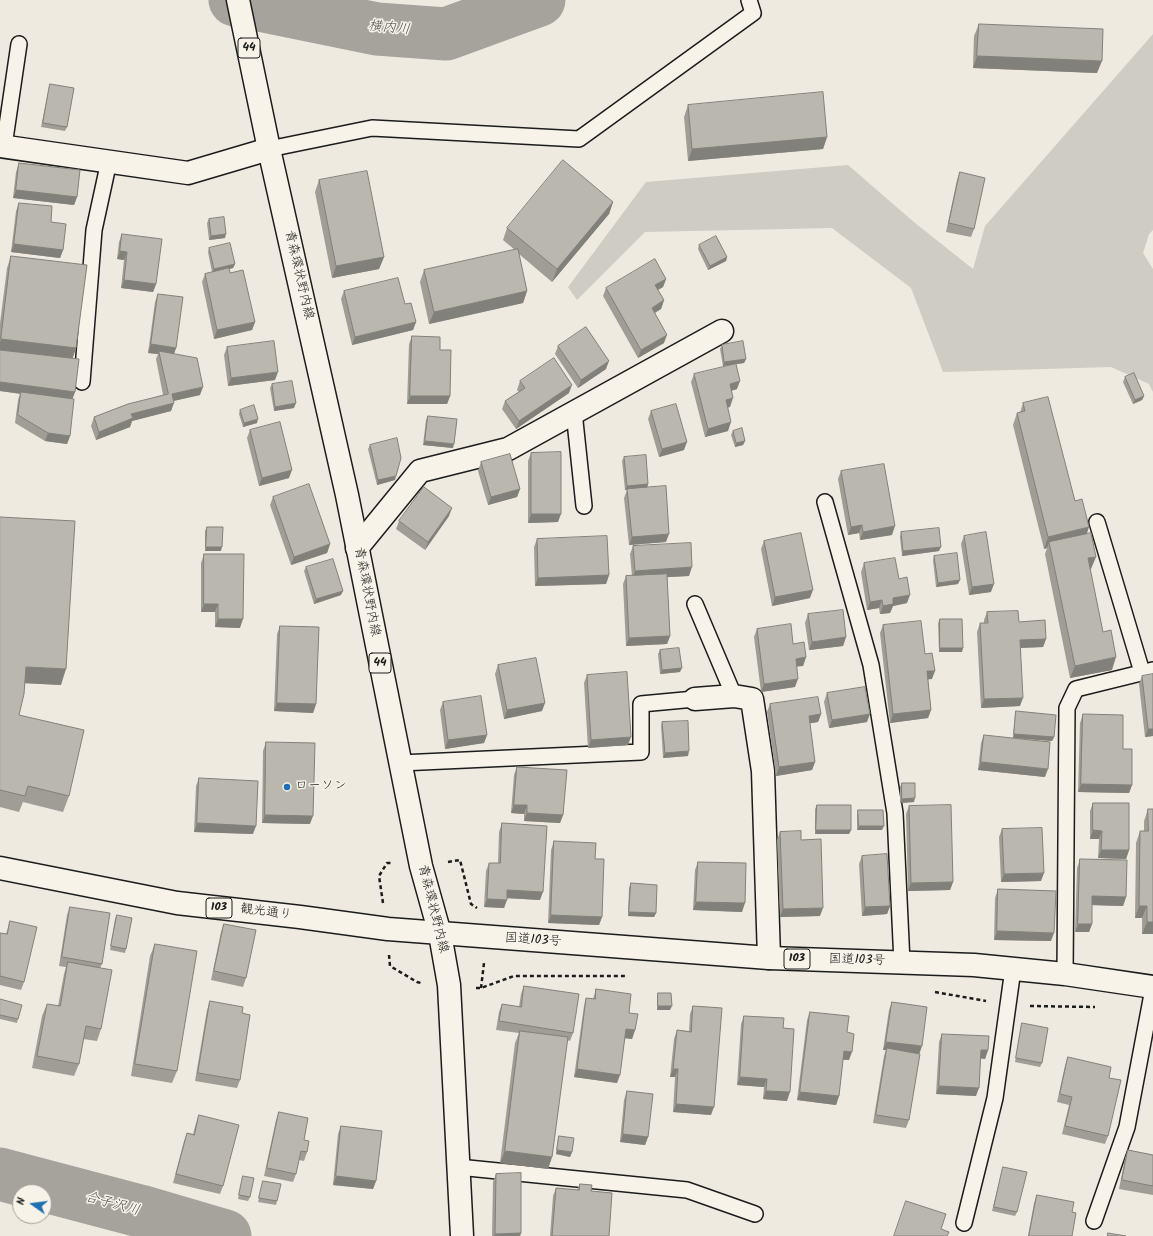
<!DOCTYPE html>
<meta charset="utf-8">
<style>
body{margin:0}
#map{position:relative;width:1153px;height:1236px;overflow:hidden;background:#eeeae0;font-family:Kalam,sans-serif}
canvas{display:block}
.north{position:absolute;left:12px;top:1184px;width:40px;height:40px;box-sizing:border-box;background:#f7f3e8;border:1px solid #9f9d96;border-radius:50%;rotate:284deg;font-size:11px;font-weight:700;line-height:16px;text-align:center;color:#1c1c1c}
.north::after{content:'';display:block;margin:auto;width:14px;height:18px;background:#1f6fb2;clip-path:polygon(50% 0,100% 100%,50% 72%,0 100%)}
</style>
<div id="map">
<canvas width="1153" height="1236"></canvas>
<div class="north">N</div>
</div>
<script>
const ctx = document.querySelector('canvas').getContext('2d');
ctx.lineJoin = 'round';
function fill(path, color) {
  ctx.fillStyle = color;
  ctx.fill(path, 'evenodd');
}
function trace(path, color, width, dash) {
  ctx.strokeStyle = color;
  ctx.lineWidth = width;
  ctx.lineCap = dash ? 'butt' : 'round';
  ctx.setLineDash(dash || []);
  ctx.stroke(path);
}
function write(font, color, halo, rows, align = 'center') {
  ctx.font = font + ' Kalam,"Klee One",sans-serif';
  ctx.lineWidth = 3;
  ctx.setLineDash([]);
  ctx.textBaseline = 'middle';
  ctx.strokeStyle = halo;
  ctx.fillStyle = color;
  for (const [text, x, y, turn = 0] of rows) {
    ctx.save();
    ctx.translate(x, y);
    ctx.rotate((+turn || 0) * Math.PI / 180);
    ctx.textAlign = isNaN(turn) ? turn : align;
    if (halo) ctx.strokeText(text, 0, 0);
    ctx.fillText(text, 0, 0);
    ctx.restore();
  }
}
fill(new Path2D(`
 M1153,34v196l-4,4 -6,19 10,16v123l-4,-8 -38,-17 -168,5 -32,-84 -79,-60 -187,4 -68,68 -9,-13 78,-105 202,-17 67,58 58,46 12,-43z`), '#cfccc3');
trace(new Path2D(`
 M235,0l142,29 69,5 93,-34
 M0,1174l140,37 85,25`), '#a6a39d', 53);
const service = new Path2D(`
 M4,146l15,-102
 M269,149l103,-21 207,11 174,-126 -4,-13
 M82,382l12,-152 15,-69
 M574,412l10,94
 M825,502l46,163 24,148 7,150
 M1097,522l45,150
 M695,604l39,92
 M400,763l241,-11v-48l54,-5
 M1065,974l2,-266 9,-19 77,-19
 M458,1167l229,23 68,24
 M1094,1221l33,-94 26,-138
 M964,1223l31,-125 18,-129`);
const minor = new Path2D(`
 M0,146l188,27 81,-24
 M357,548l63,-77 88,-22 214,-118
 M695,699l39,-3 18,3 11,72 6,187`);
const primary = new Path2D(`
 M238,0l31,149 78,346 74,371 19,68 9,51 13,251`);
const trunk = new Path2D(`
 M0,868l177,35 123,14 88,12 381,29 205,7 91,9 88,13`);
trace(service, '#1c1c1c', 18);
trace(minor, '#1c1c1c', 25);
trace(primary, '#1c1c1c', 25);
trace(trunk, '#1c1c1c', 25);
trace(new Path2D(`
 M448,862l12,-2 11,44 6,4
 M383,903l-4,-27 8,-13h6
 M389,955l1,11 27,16 4,1
 M476,988h5l33,-12h111
 M481,988l3,-25
 M935,992l51,9
 M1030,1006l65,1`), '#1c1c1c', 2.5, [4, 3]);
trace(service, '#f7f3e8', 15);
trace(minor, '#f7f3e8', 22);
trace(primary, '#f7f3e8', 22);
trace(trunk, '#f7f3e8', 22);
fill(new Path2D(`
 M979,24l118,49 -124,-5 1,-32z
 M50,84l17,43 -2,4 -24,-4 8,-39z
 M688,105l139,32 -4,12 -135,12 -4,-44z
 M19,163l58,34 -3,8 -61,-7 3,-26z
 M960,172l14,57 -3,8 -25,-5 11,-52z
 M319,180l65,77 -5,12 -47,9 -17,-86z
 M613,202l-4,12 -57,68 -33,-28 8,37 -4,12 -94,21 -9,-42 4,-12 91,-20 -12,-10 4,-12z
 M19,203l32,19 12,28 -3,8 -49,-6 5,-41z
 M209,219l16,19 -16,2 -2,-17z
 M122,234l34,50 -3,8 -32,-4 3,-28 -7,-1 2,-17z
 M699,245l28,12 -1,4 -18,9 -10,-21z
 M209,248l26,16 -2,4 -4,1 1,4 25,49 -3,8 -38,9 -12,-57 3,-8 7,-2 -4,-20z
 M11,256l65,92 -4,11 3,33 -3,7 -2,37 -3,8 -22,-3 -30,-18 3,-23 2,-6 -20,-3v-68l7,-55z
 M666,279l-3,8 -5,3 6,10 -3,9 -6,4 9,30 -26,15 -35,-62 3,-8z
 M344,291l61,13 11,18 -3,8 -61,15 -11,-46z
 M158,294l18,54 -2,6 26,41 -27,6 -2,10 -39,10 -2,6 -34,13 -5,-14 3,-9 69,-22 -7,-36 2,-5 -10,-1 7,-51z
 M412,336l28,14 10,46 -3,8h-40l2,-60z
 M722,345l24,14 -2,4 -21,3 -3,-17z
 M558,346l48,23 -28,19 -23,-34z
 M227,347l48,33 -47,6 -4,-31z
 M694,374l43,15 -6,2 -1,16h-3l1,24 -23,6 -14,-55z
 M1125,377l19,19 -2,4 -9,4 -10,-22z
 M520,381l49,12 -53,36 -14,-20 3,-8 14,-9 -2,-2z
 M272,384l22,24 -20,3 -4,-23z
 M1023,403l52,98 12,33 4,35h-1l13,63 9,38 -42,8 -25,-124 2,-6 -3,1 -31,-124 4,-12h3z
 M240,410l17,13 -14,4 -4,-13z
 M651,411l33,39 -25,7 -11,-38z
 M428,416l25,32 -30,-3 3,-25z
 M250,430l39,48 -30,8 -12,-48z
 M733,431l12,10 -2,4 -8,2 -4,-12z
 M370,445l25,35 -18,5 -9,-36z
 M531,453l27,69 -30,1v-62z
 M624,457l24,27 -1,4 19,54 -37,3 -5,-47 3,-8h-2l-3,-29z
 M481,462l39,27 -3,8 -29,8 -10,-34z
 M841,471l51,64 -32,5 -1,-7 -11,2 -10,-56z
 M273,497l57,47 -3,9 -36,12 -21,-60z
 M449,516l-24,34 -29,-21 3,-8z
 M0,517l61,168 -36,-2 -6,32 50,81 -6,16 -40,-10 -4,10 -19,-5z
 M207,527l14,24h-16v-20z
 M901,532l38,19 -37,5 -2,-19z
 M964,536l27,56 -22,3 -8,-51z
 M537,539l72,36 -3,9 -71,2 -1,-39z
 M764,541l46,57 -38,8 -11,-57z
 M633,546l56,30 -22,1 3,59 -3,8 -41,2 -3,-62 3,-8h6l-2,-22z
 M204,554l36,74 -25,-1v-15h-14v-49z
 M934,556l24,28 -22,3 -3,-27z
 M864,563l35,16 8,24 -14,3 -3,7 -10,1 -1,-6 -12,2 -6,-38z
 M306,567l35,28 -27,9 -10,-33z
 M987,612l32,10 27,17 -3,8 -22,1 -1,58 -39,2 -4,-76 3,-9h4v-3z
 M808,614l38,23 -3,9 -34,4 -4,-27z
 M940,619l22,33h-23l-1,-29z
 M883,625l42,29 7,25h-4l3,31 -3,8 -38,5 -10,-90z
 M280,626l36,78 -3,9 -39,-2 3,-77z
 M757,629l36,15 13,13 -3,9h-6l-2,21 -34,5 -7,-55z
 M660,650l20,22 -20,2 -2,-20z
 M498,665l44,46 -38,8 -9,-45z
 M587,675l41,70 -40,3 -4,-65z
 M1142,676l11,60 -8,1 -6,-53z
 M827,693l40,29 -38,6 -5,-26z
 M443,702l44,33 -3,8 -39,6 -5,-39z
 M770,704l51,10 -3,8 -8,1 5,39 -3,8 -36,6 -9,-64z
 M1016,711l38,26 -2,4 -39,-3 2,-22z
 M1083,714l40,35 9,36 -3,8 -51,-1 2,-69z
 M662,722l26,34 -25,2 -2,-32z
 M984,735l61,42 -67,-7 3,-27z
 M266,742l44,82 -48,-1 1,-72z
 M517,767l46,48 -3,8 -36,-2v-7l-13,-1 3,-38z
 M199,778l54,56 -59,-2 2,-46z
 M902,783l12,19 -14,1v-16z
 M1093,803l36,47 -3,9 -28,-1 1,-19h-9v-28z
 M817,805l34,25 -2,4h-34v-25z
 M909,806l44,76 -3,8 -42,1 -2,-77z
 M1148,809h5v125h-11v-16h-7l1,-75 4,-12h4v-10z
 M858,810l24,20h-25v-15z
 M502,823l38,77 -33,-2 -3,10 -20,-1 2,-36 3,-8h9l1,-31z
 M1002,829l39,52 -40,1 -2,-45z
 M780,832l21,8 19,76 -40,1 -3,-77z
 M554,841l41,18 7,58 -3,8 -51,-2 3,-73z
 M862,856l28,50 -3,8 -25,2 -3,-52z
 M1080,859l46,38 -3,9 -31,-1v19l-3,8h-14l2,-64z
 M698,862l44,50 -49,-2 2,-40z
 M631,883l25,30 -2,4 -26,-1 1,-28z
 M998,889l53,52 -57,-1 1,-42z
 M70,907l32,57 -2,4 1,61 -4,12 -14,-2 -4,25 -5,12 -42,-8 10,-52 5,-12 11,2 6,-32 2,-7 -7,-1 8,-51z
 M117,915l9,34 -1,4 -15,-3 5,-31z
 M10,921l14,61 -3,8 -21,-5v-52l6,1z
 M224,924l22,54 -3,9 -32,-7 10,-48z
 M155,944l22,127 -5,12 -41,-7 19,-120z
 M524,986l49,47 -3,8 -3,-1 -15,117 -4,12 -48,-6 15,-120 4,-10 -23,-3 3,-18 3,-8 17,3 2,-13z
 M596,989l33,24 6,17 -3,9 -7,-1 -8,45 -43,-6 10,-71 2,-8 7,1z
 M658,993l12,17h-13v-13z
 M0,999l18,20 -1,4 -17,-4z
 M210,1001l32,12 -2,67 -3,8 -42,-7 12,-71z
 M892,1002l27,52 -10,66 -3,8 -33,-5 11,-67 2,-6h-3l6,-40z
 M693,1006l18,109 -38,-3 2,-35h-5l4,-38 3,-9 12,1 1,-17z
 M810,1012l37,20 2,28h-6l-4,36 -3,9 -39,-5 10,-80z
 M744,1016l39,12 4,73 -24,-2 1,-12 -27,-2 4,-61z
 M1022,1023l20,40 -2,4 -25,-5 6,-35z
 M942,1034l46,16 -3,9 -5,-1 -4,38 -40,-2 3,-52z
 M1068,1057l40,79 -3,8 -43,-10 7,-29 -12,-3 8,-36z
 M627,1091l21,46 -3,8 -25,-3 4,-42z
 M279,1112l25,28 3,12 -3,9 -5,-1 -3,14 -3,8 -29,-6 12,-56z
 M199,1115l24,71 -3,8 -47,-11 11,-42 3,-8 6,1 3,-11z
 M341,1126l35,55 -3,8 -40,-4 5,-51z
 M559,1136l13,16 -2,5 -14,-3 2,-14z
 M1128,1150l25,5v40l-34,-6 6,-31z
 M1003,1167l14,45 -2,4 -23,-5z
 M496,1174l25,59 -1,3h-28l1,-54z
 M243,1176l7,21 -2,4 -10,-2 4,-19z
 M263,1181l14,20 -1,4 -18,-3z
 M580,1184l11,7 18,45h-59l3,-40 3,-8 21,2z
 M1037,1195l35,17v24h-44l6,-33z`), '#a09d96');
fill(new Path2D(`
 M977,56l125,5 -5,12 -124,-5z
 M827,137l-4,12 -135,12 4,-12z
 M16,190l61,7 -3,8 -61,-7z
 M613,202l-4,12 -57,68 5,-13z
 M226,234l-1,4 -16,2 2,-4z
 M14,244l49,6 -3,8 -49,-6z
 M120,251l7,1 -3,8 -7,-1z
 M384,257l-5,12 -47,9 4,-12z
 M727,257l-1,4 -18,9 2,-4z
 M235,264l-2,4 -21,5 2,-4z
 M666,279l-3,8 -11,6 3,-8z
 M124,280l32,4 -3,8 -32,-4z
 M527,291l-4,12 -94,21 5,-12z
 M664,300l-3,9 -12,7 3,-8z
 M255,322l-3,8 -38,9 3,-9z
 M416,322l-3,8 -61,15 3,-8z
 M667,335l-3,8 -26,15 3,-8z
 M1,339l75,9 -4,12 -72,-8v-10z
 M151,344l25,4 -3,8 -14,-5 -1,3 -10,-1z
 M746,359l-2,4 -21,3 1,-4z
 M609,361l-3,8 -28,19 3,-8z
 M278,372l-3,8 -47,6 3,-8z
 M740,381l-3,8 -10,3 3,-8z
 M0,382l75,10 -3,8 -72,-9z
 M572,385l-3,8 -53,36 3,-8z
 M203,387l-3,8 -31,7 3,-8z
 M410,396h40l-3,8h-40z
 M1144,396l-2,4 -9,4 2,-4z
 M733,398l-3,9 -7,2 3,-9z
 M174,403l-3,8 -39,10 -2,6 -34,13 3,-8 32,-18z
 M296,403l-2,5 -20,3 1,-4z
 M258,419l-1,4 -14,4 1,-4z
 M731,422l-3,9 -23,6 3,-8z
 M48,433l22,3 -3,8 -22,-3z
 M425,441l29,3 -1,4 -30,-3z
 M745,441l-2,4 -8,2 1,-4z
 M687,442l-3,8 -25,7 3,-8z
 M292,470l-3,8 -30,8 3,-8z
 M396,476l-1,4 -18,5 1,-5z
 M648,484l-1,4 -22,2 2,-4z
 M520,489l-3,8 -29,8 3,-8z
 M452,508l-3,8 -24,34 3,-8z
 M531,514h30l-3,8 -30,1z
 M862,525l-3,8 -11,2 3,-8z
 M895,526l-3,9 -32,5 3,-8z
 M1089,527l-4,12 -36,3 -2,6 -3,1 4,-12z
 M669,534l-3,8 -37,3 3,-8z
 M330,544l-3,9 -36,12 3,-8z
 M206,547h16l-1,4h-16z
 M941,547l-2,4 -37,5 1,-5z
 M1096,557l-5,12 -8,1 5,-12z
 M692,567l-3,9 -57,3 3,-8z
 M609,575l-3,9 -71,2 3,-8z
 M960,580l-2,4 -22,3 2,-4z
 M994,584l-3,8 -22,3 3,-8z
 M813,590l-3,8 -38,8 3,-9z
 M343,591l-2,4 -27,9 2,-5z
 M910,595l-3,8 -14,3 -3,7 -10,1 3,-8 10,-8z
 M882,600l-3,8 -12,2 3,-8z
 M204,604h14l-3,8h-14z
 M218,619h25l-3,9 -25,-1z
 M670,636l-3,8 -41,2 3,-8z
 M846,637l-3,9 -34,4 3,-8z
 M1046,639l-3,8 -26,1 3,-8z
 M940,648h23l-1,4h-23z
 M806,657l-3,9 -10,1 3,-8z
 M1116,657l-4,13 -42,8 5,-12z
 M26,667l40,2 -5,16 -41,-2z
 M682,668l-2,4 -20,2 2,-4z
 M927,671h8l-3,8 -8,1z
 M798,679l-3,8 -34,5 3,-8z
 M1023,698l-3,8 -39,2 3,-9z
 M277,703l39,1 -3,9 -39,-2z
 M545,703l-3,8 -38,8 3,-9z
 M931,710l-3,8 -38,5 3,-9z
 M821,714l-3,8 -12,2 3,-8z
 M870,714l-3,8 -38,6 3,-8z
 M1148,729h5v7l-8,1z
 M1014,734l40,3 -2,4 -39,-3z
 M487,735l-3,8 -39,6 3,-9z
 M631,737l-3,8 -40,3 3,-8z
 M689,751l-1,5 -25,2 2,-5z
 M815,762l-3,8 -36,6 3,-9z
 M981,762l67,7 -3,8 -67,-7z
 M1081,784l51,1 -3,8 -51,-1z
 M915,798l-1,4 -14,1 2,-4z
 M514,805h13l-3,9 -13,-1z
 M527,813l36,2 -3,8 -36,-2z
 M265,815l48,1 -3,8 -48,-1z
 M197,823l59,3 -3,8 -59,-2z
 M859,826h25l-2,4h-25z
 M816,830h35l-2,4h-34z
 M1093,830l9,1 -3,8h-9z
 M1101,850h28l-3,9 -28,-1z
 M1044,873l-3,8 -40,1 3,-8z
 M953,882l-3,8 -42,1 3,-8z
 M507,890l36,2 -3,8 -36,-2z
 M1092,896l34,1 -3,9 -34,-1z
 M487,899l20,1 -3,8 -20,-1z
 M696,902l49,1 -3,9 -49,-2z
 M890,906l-3,8 -25,2 3,-9z
 M1139,906h8l-5,12h-7z
 M823,908l-3,8 -40,1 3,-8z
 M629,912l27,1 -2,4 -26,-1z
 M551,915l51,2 -3,8 -51,-2z
 M1147,922h6v12h-11z
 M1078,924h14l-3,8h-14z
 M997,931l57,2 -3,8 -57,-1z
 M658,1006h14l-2,4h-13z
 M626,1029l9,1 -3,9 -9,-1z
 M886,1042l36,4 -3,9 -32,-7 -1,2h-3z
 M981,1050h7l-3,9 -7,-1z
 M844,1051l8,1 -3,8 -8,-1z
 M577,1069l43,6 -3,8 -43,-6z
 M673,1069h5l-3,8h-5z
 M740,1077l27,2 -3,8 -27,-2z
 M939,1086l40,2 -3,8 -40,-2z
 M766,1091l24,1 -3,9 -24,-2z
 M800,1092l39,4 -3,9 -39,-5z
 M676,1104l38,3 -3,8 -38,-3z
 M623,1134l25,3 -3,8 -25,-3z
 M557,1150l15,2 -2,5 -14,-3z
 M505,1151l47,6 -4,12 -48,-6z
 M336,1176l40,5 -3,8 -40,-4z
 M521,1233l-1,3h-26l1,-2z`), '#82807a');
const building = new Path2D(`
 M979,24l124,5 -1,32 -125,-5z
 M50,84l24,4 -7,39 -24,-4z
 M823,92l4,45 -135,12 -4,-44z
 M563,160l50,42 -56,67 -50,-41z
 M19,163l61,7 -3,27 -61,-7z
 M367,171l17,86 -48,9 -17,-86z
 M960,172l25,6 -11,51 -25,-6z
 M19,203l33,3 -1,16 15,2 -3,26 -49,-6z
 M224,217l2,17 -15,2 -2,-17z
 M122,234l40,5 -6,45 -32,-4 3,-28 -7,-1z
 M716,236l11,21 -17,9 -11,-21z
 M230,243l5,21 -21,5 -5,-21z
 M518,249l9,42 -93,21 -10,-42z
 M11,256l76,9 -11,83 -75,-9z
 M655,259l11,20 -11,6 9,15 -12,8 15,27 -26,15 -35,-62z
 M229,268l1,5 13,-3 12,52 -38,8 -12,-56z
 M398,278l7,26 6,-1 5,19 -61,15 -11,-46z
 M158,294l25,3 -7,51 -25,-4z
 M586,327l23,34 -28,19 -23,-34z
 M412,336l28,1v13h11l-1,46h-40z
 M274,341l4,31 -47,6 -4,-31z
 M743,341l3,18 -22,3 -2,-17z
 M0,350l79,9 -4,33 -75,-10z
 M159,351l38,7 6,29 -31,7 2,9 -43,11 2,4 -34,14 -5,-15 34,-13 40,-10z
 M554,358l18,27 -53,36 -14,-20 20,-13 -5,-7z
 M736,364l4,17 -10,3 3,14 -7,2 5,22 -23,7 -14,-55z
 M1134,373l10,23 -9,4 -10,-23z
 M292,381l4,22 -21,4 -3,-23z
 M21,392l53,7 -4,37 -22,-3 -30,-18z
 M1048,397l27,104 7,-2 7,28 -41,10 -31,-124 8,-2 -2,-8z
 M676,404l11,38 -25,7 -11,-38z
 M254,405l4,14 -14,4 -4,-13z
 M428,416l29,3 -3,25 -29,-3z
 M280,422l12,48 -30,8 -12,-48z
 M742,428l3,13 -9,2 -3,-12z
 M397,438l4,20 -5,18 -18,4 -8,-35z
 M561,452v62h-30v-61z
 M510,454l10,35 -29,8 -10,-35z
 M646,455l2,29 -21,2 -3,-29z
 M884,464l11,62 -32,6 -1,-7 -11,2 -10,-56z
 M309,484l21,60 -36,13 -21,-60z
 M666,486l3,48 -37,3 -5,-48z
 M424,487l28,21 -24,34 -29,-21z
 M0,517l75,4 -9,148 -40,-2 -2,27 -5,21 65,15 -15,66 -41,-10 -3,10 -25,-6z
 M207,527h16l-1,20h-16z
 M939,528l2,19 -38,4 -2,-19z
 M986,532l8,52 -22,3 -8,-51z
 M801,533l12,57 -38,7 -11,-56z
 M1091,533l5,24 -8,1 15,74 8,-2 5,27 -41,9 -26,-124z
 M607,536l2,39 -71,3 -1,-39z
 M691,543l1,24 -57,4 -2,-25z
 M957,553l3,27 -22,3 -4,-27z
 M204,554h40l-1,65h-25v-15h-14z
 M895,558l4,21 8,-2 3,18 -17,3v6l-10,2 -1,-6 -12,2 -6,-39z
 M333,559l10,32 -27,8 -10,-32z
 M667,574l3,62 -41,2 -3,-62z
 M843,610l3,27 -34,5 -4,-28z
 M1018,611l1,11 26,-2 1,19 -26,1 3,58 -39,1 -4,-76h8l-1,-11z
 M940,619h22l1,29h-23z
 M921,621l4,33 7,-1 3,18h-8l4,39 -38,4 -10,-89z
 M791,624l2,20 11,-2 2,15 -10,2 2,20 -34,5 -7,-55z
 M280,626l39,1 -3,77 -39,-1z
 M679,648l3,20 -20,2 -2,-20z
 M536,658l9,45 -38,7 -9,-45z
 M627,672l4,65 -40,3 -4,-65z
 M1153,674v55h-5l-6,-53z
 M865,687l5,27 -38,6 -5,-27z
 M481,696l6,39 -39,5 -5,-38z
 M818,697l3,17 -12,2 6,46 -36,5 -9,-63z
 M1016,711l40,4 -2,22 -40,-3z
 M1083,714l40,1v34h9v36l-51,-1z
 M688,721l1,30 -24,2 -3,-31z
 M984,735l66,7 -2,27 -67,-7z
 M266,742l49,1 -2,73 -48,-1z
 M517,767l50,3 -4,45 -36,-2v-8h-13z
 M199,778l59,3 -2,45 -59,-3z
 M902,783h13v15l-13,1z
 M1093,803h36v47h-28l1,-19 -9,-1z
 M817,805h34v25h-35z
 M951,805l2,77 -42,1 -2,-77z
 M1148,809h5v113h-6v-16h-8l1,-75h8z
 M858,810h25l1,16h-25z
 M502,823l45,3 -4,66 -36,-2v10l-20,-1 2,-36h11z
 M1042,828l2,45 -40,1 -2,-45z
 M801,831v9l20,-1 2,69 -40,1 -3,-77z
 M554,841l42,2 -1,16h9l-2,58 -51,-2z
 M887,854l3,52 -25,1 -3,-51z
 M1080,859l47,1 -1,37 -34,-1v28h-14z
 M698,862l48,1 -1,40 -49,-1z
 M631,883l26,2 -1,28 -27,-1z
 M998,889l58,2 -2,42 -57,-2z
 M70,907l40,6 -8,51 -40,-7z
 M117,915l15,3 -6,31 -15,-3z
 M10,921l27,6 -13,55 -24,-6v-43l7,1z
 M224,924l32,6 -10,48 -32,-7z
 M155,944l42,7 -20,120 -42,-7z
 M68,962l44,8 -11,59 -15,-3 -7,38 -42,-8 10,-52 13,2z
 M524,986l55,8 -6,39 -74,-12 3,-17 19,3z
 M596,989l35,5 -2,19 9,1 -3,16 -9,-1 -6,46 -43,-6 9,-71 9,1z
 M658,993h13l1,13h-14z
 M0,999l22,6 -4,14 -18,-4z
 M210,1001l33,6 -1,6 8,2 -10,65 -42,-7z
 M892,1002l35,5 -5,39 -36,-4z
 M693,1006l29,2 -8,99 -38,-3 2,-35h-5l4,-39 14,2z
 M810,1012l39,4 -2,16 7,2 -2,18 -8,-1 -5,45 -39,-4z
 M744,1016l40,2 -1,10 11,1 -4,63 -24,-1 1,-12 -27,-2z
 M1022,1023l26,5 -6,35 -26,-5z
 M520,1031l48,6 -16,120 -47,-6z
 M942,1034l47,2 -1,14h-7l-2,38 -40,-2z
 M887,1048l33,6 -11,66 -33,-5z
 M1068,1057l43,10 -2,11 12,2 -13,56 -43,-10 7,-29 -12,-3z
 M627,1091l26,3 -5,43 -25,-3z
 M279,1112l29,6 -4,22 5,1 -2,11 -6,-1 -5,23 -29,-6z
 M199,1115l40,10 -16,61 -47,-12 11,-41 7,2z
 M341,1126l41,5 -6,50 -40,-5z
 M559,1136l15,2 -2,14 -15,-2z
 M1128,1150l25,5v31l-31,-6z
 M1003,1167l24,5 -10,40 -23,-5z
 M521,1173v60l-26,1 1,-60z
 M243,1176l11,2 -4,19 -11,-2z
 M263,1181l18,3 -4,17 -18,-3z
 M580,1184l12,1 -1,6 21,2 -3,43h-57l4,-48 23,2z
 M1037,1195l37,7 -2,10 4,1 -4,23h-43z
 M906,1201l40,13 -5,15 8,3 -2,4h-53z
 M1108,1233l18,3h-18z`);
fill(building, '#bab7af');
trace(building, '#82807a', 1);
for (const [x, y, r, color] of [
 [287,787,4,"#1f6fb2"]
]) {
  const dot = new Path2D();
  dot.arc(x, y, r, 0, 2 * Math.PI);
  ctx.fillStyle = color;
  ctx.fill(dot);
  trace(dot, '#f7f3e8', 1.5);
}
for (const [x, y, w] of [
 [249,48,22],
 [380,663,22],
 [219,908,26],
 [797,959,26]
]) {
  const box = new Path2D();
  box.roundRect(x - w / 2, y - 10, w, 20, 3);
  ctx.fillStyle = '#f7f3e8';
  ctx.fill(box);
  trace(box, '#1c1c1c', 1);
}
write('bold 12px', '#1c1c1c', null, [
 ["44",249,48],
 ["44",380,663],
 ["103",219,908],
 ["103",797,959]
]);
write('13px', '#1c1c1c', '#f7f3e8', [
 ["青森環状野内線",298,275,77],
 ["青森環状野内線",366,592,79],
 ["青森環状野内線",432,909,76],
 ["観光通り",266,913,7],
 ["国道103号",533,941,4],
 ["国道103号",857,961,2]
]);
write('13px', '#1c1c1c', '#f7f3e8', [
 ["ローソン",295,787]
], 'left');
write('italic 14px', '#535250', '#f7f3e8', [
 ["横内川",389,29,6],
 ["合子沢川",112,1205,15]
]);
</script>
